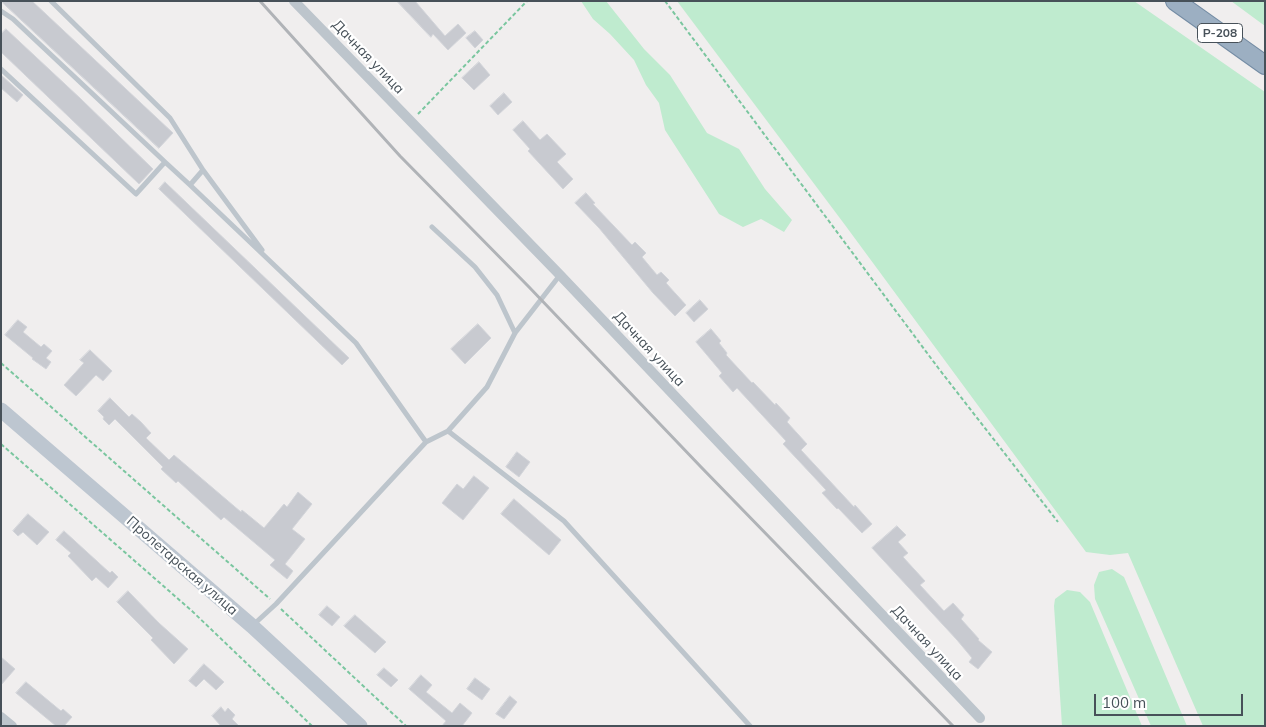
<!DOCTYPE html>
<meta charset="utf-8">
<style>
body{margin:0}
#map{position:relative;width:1266px;height:727px;overflow:hidden;background:#f0eeee;font-family:Mulish,sans-serif}
canvas{display:block}
.frame{position:absolute;inset:0;border:2px solid #475159;pointer-events:none}
.scale{position:absolute;left:1094px;top:694px;width:149px;height:22px;box-sizing:border-box;border:2px solid #475159;border-top:0;padding-left:6px;font-size:15px;line-height:18px;white-space:nowrap;color:#475159;-webkit-text-stroke:4px #fff;paint-order:stroke}
</style>
<div id="map">
<canvas width="1266" height="727"></canvas>
<div class="frame"></div>
<div class="scale">100 m</div>
</div>
<script>
const ctx = document.querySelector('canvas').getContext('2d');
ctx.lineJoin = 'round';
function fill(path, color) {
  ctx.fillStyle = color;
  ctx.fill(path, 'evenodd');
}
function trace(path, color, width, dash) {
  ctx.strokeStyle = color;
  ctx.lineWidth = width;
  ctx.lineCap = dash ? 'butt' : 'round';
  ctx.setLineDash(dash || []);
  ctx.stroke(path);
}
function write(font, color, halo, rows, align = 'center') {
  ctx.font = font + ' Mulish,sans-serif';
  ctx.lineWidth = 4.5;
  ctx.setLineDash([]);
  ctx.textBaseline = 'middle';
  ctx.strokeStyle = halo;
  ctx.fillStyle = color;
  for (const [text, x, y, turn = 0] of rows) {
    ctx.save();
    ctx.translate(x, y);
    ctx.rotate((+turn || 0) * Math.PI / 180);
    ctx.textAlign = isNaN(turn) ? turn : align;
    if (halo) ctx.strokeText(text, 0, 0);
    ctx.fillText(text, 0, 0);
    ctx.restore();
  }
}
fill(new Path2D(`
 M581,1h25l38,48 26,26 37,58 32,16 26,40 27,31 -8,12 -23,-13 -18,8 -24,-13 -54,-84 -6,-27 -13,-18 -12,-25 -24,-26 -17,-15z
 M677,1h457l131,91v634h-62l-75,-173 -18,2 -24,-3 -241,-327z
 M1231,1h34v25z
 M1112,569l12,8 63,149h-36l-56,-127 -1,-14 5,-13z
 M1067,590l13,2 10,10 52,124h-80l-8,-120 1,-7z`), '#bfebcf');
const building = new Path2D(`
 M1,1h31l141,132 -14,15z
 M397,1h18l30,35 13,-12 8,9 -18,17 -15,-16 -2,3z
 M6,29l75,70 72,70 -14,15 -138,-132v-18z
 M475,31l8,9 -8,8 -9,-10z
 M479,62l11,13 -16,15 -12,-12z
 M1,75l22,20 -6,7 -16,-14z
 M504,93l8,9 -14,13 -8,-9z
 M523,121l17,19 7,-6 19,20 -9,8 16,17 -10,10 -35,-38 2,-2 -17,-19z
 M165,182l184,176 -7,7 -183,-176z
 M586,193l9,10 -2,1 39,41 3,-3 11,11 -4,4 15,18 4,-3 8,8 -3,3 20,22 -11,11 -22,-23 -54,-65 -24,-25z
 M700,300l8,9 -14,13 -8,-9z
 M18,320l9,7 -4,5 18,15 3,-3 8,7 -6,7 5,4 -5,7 -14,-10 1,-1 -28,-23z
 M478,324l13,14 -26,26 -14,-15z
 M711,329l10,12 -2,2 8,10 -1,2 26,28 1,-1 22,23 1,-2 14,15 -3,4 20,22 -6,6 53,57 1,-2 17,19 -10,9 -24,-25 -1,1 -15,-16 4,-3 -43,-46 3,-3 -49,-53 -4,4 -14,-16 3,-3 -26,-31z
 M90,350l22,21 -9,10 -7,-6 -20,21 -12,-11 20,-22 -4,-3z
 M110,398l19,19 3,-3 9,8 10,11 -5,5 23,22 5,-5 67,57 1,-2 22,18 20,-24 3,3 11,-15 14,12 -20,25 13,10 -20,25 8,7 -6,8 -17,-14 5,-5 -51,-43 -3,3 -43,-39 -2,2 -15,-14 2,-2 -48,-48 -6,6 -6,-6 1,-2 -6,-6z
 M517,452l13,10 -11,15 -13,-10z
 M474,476l15,12 -26,32 -21,-17 15,-19 6,5z
 M514,499l47,41 -12,15 -48,-41z
 M28,514l21,18 -12,13 -14,-13 -5,4 -5,-5z
 M897,526l9,9 -8,7 10,11 -5,4 22,24 -5,4 24,26 9,-8 11,12 -3,4 18,20 -1,1 14,12 -14,17 -9,-7 3,-4 -15,-18 -85,-92z
 M64,531l46,42 2,-2 6,6 -10,11 -12,-11 -4,4 -24,-25 3,-3 -15,-13z
 M128,591l31,32 29,26 -14,15 -23,-24 2,-2 -36,-36z
 M327,606l13,11 -8,9 -13,-11z
 M355,615l31,27 -11,11 -31,-27z
 M1,657l14,12 -14,16z
 M204,664l20,18 -8,8 -12,-11 -8,8 -7,-6z
 M384,668l14,12 -7,7 -14,-12z
 M421,675l11,10 -6,7 26,21 8,-10 12,10 -10,13h-20l4,-5 -37,-32z
 M475,678l15,11 -8,11 -15,-11z
 M26,682l35,29 2,-2 9,8 -8,9h-8l-40,-33z
 M510,696l7,6 -13,17 -8,-5z
 M221,707l4,5 3,-4 7,7 -3,4 7,7h-18l-9,-10z`);
fill(building, '#c8cad0');
trace(building, '#d2d4d9', 1);
const trunk = new Path2D(`
 M1175,1l90,64`);
trace(trunk, '#748ca4', 20);
trace(new Path2D(`
 M665,1l274,368 119,153
 M418,114l109,-113
 M1,363l269,236
 M1,444l191,167 120,115
 M281,609l125,117`), '#7ac69f', 2, [4, 2.5]);
trace(new Path2D(`
 M51,1l119,117 33,52 -13,15 -25,-23
 M1,11l12,8 152,143 -29,32 -135,-125
 M203,170l59,80
 M190,185l166,158 70,99
 M432,227l43,40 22,28 18,38
 M448,431l39,-44 28,-54 45,-58
 M252,626l24,-22 150,-162 22,-11 116,90 186,205`), '#bdc5cc', 5);
trace(new Path2D(`
 M294,1l266,274 420,443
 M1,717l11,9`), '#bdc5cc', 10);
trace(new Path2D(`
 M1,410l251,216 108,100`), '#bdc6d0', 15);
trace(trunk, '#9cafc2', 18);
trace(new Path2D(`
 M260,1l140,155 129,131 172,180 252,259`), '#b0b3b7', 3);
for (const [x, y, w] of [
 [1220,33,45]
]) {
  const box = new Path2D();
  box.roundRect(x - w / 2, y - 9.5, w, 19, 4);
  ctx.fillStyle = '#fff';
  ctx.fill(box);
  trace(box, '#475159', 1);
}
write('bold 12px', '#475159', null, [
 ["Р-208",1220,33]
]);
write('14px', '#475159', '#fff', [
 ["Дачная улица",368,57,46],
 ["Дачная улица",649,349,47],
 ["Пролетарская улица",182,566,41],
 ["Дачная улица",927,643,47]
]);
</script>
